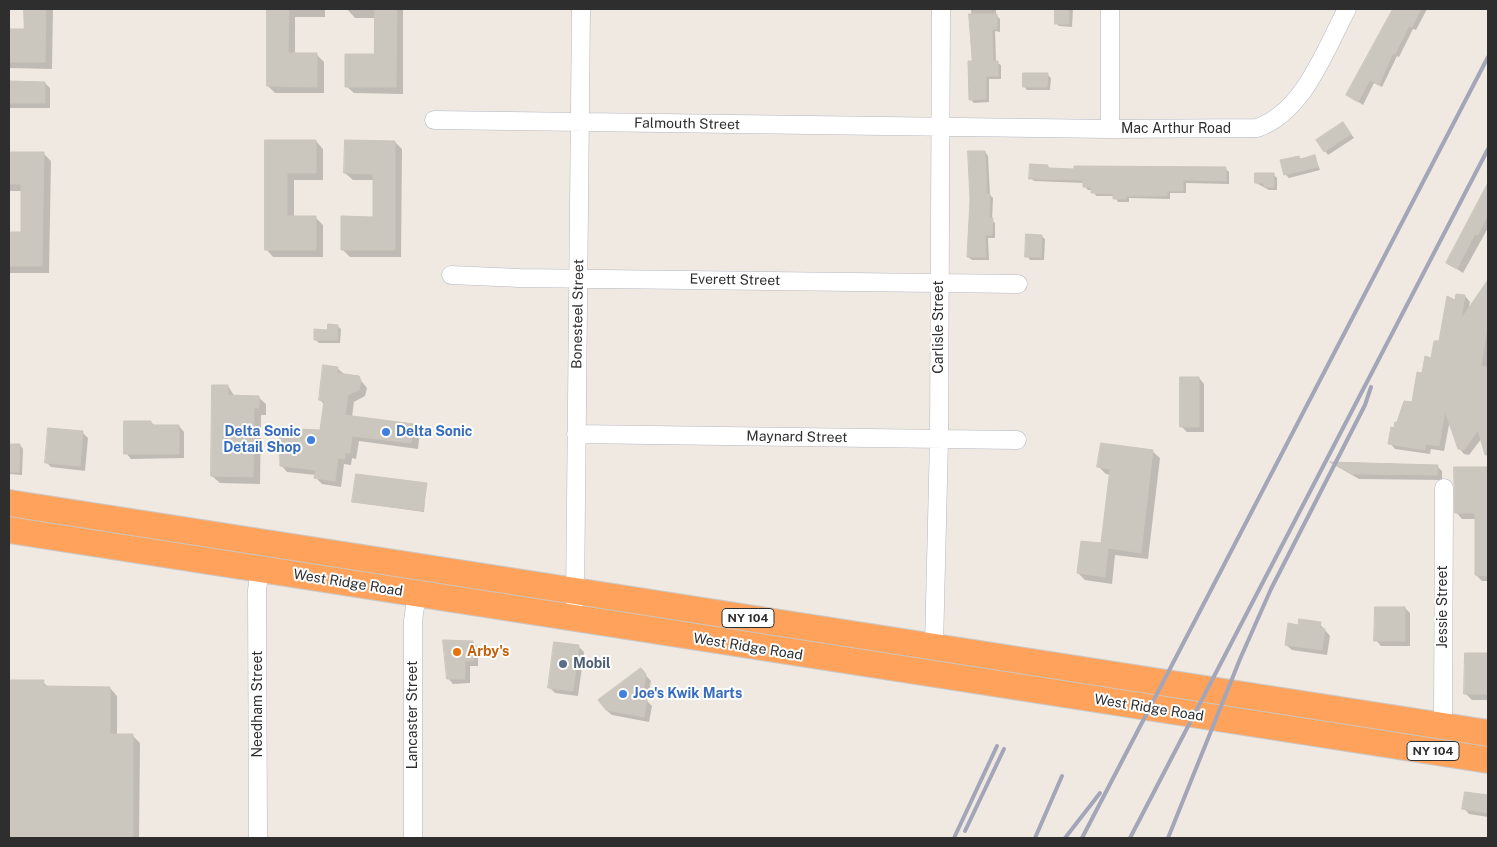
<!DOCTYPE html>
<style>
body{margin:0}
#map{position:relative;width:1497px;height:847px;overflow:hidden;background:#efe9e1;font-family:"Public Sans",sans-serif}
canvas{display:block}
.frame{position:absolute;inset:0;border:10px solid #2e2e2e;pointer-events:none}
</style>
<div id="map">
<canvas width="1497" height="847"></canvas>
<div class="frame"></div>
</div>
<script>
const ctx = document.querySelector('canvas').getContext('2d');
ctx.lineJoin = 'round';
function fill(path, color) {
  ctx.fillStyle = color;
  ctx.fill(path, 'evenodd');
}
function trace(path, color, width, dash) {
  ctx.strokeStyle = color;
  ctx.lineWidth = width;
  ctx.lineCap = dash ? 'butt' : 'round';
  ctx.setLineDash(dash || []);
  ctx.stroke(path);
}
function write(font, color, halo, rows, align = 'center') {
  ctx.font = font + ' "Public Sans",sans-serif';
  ctx.lineWidth = 4;
  ctx.setLineDash([]);
  ctx.textBaseline = 'middle';
  ctx.strokeStyle = halo;
  ctx.fillStyle = color;
  for (const [text, x, y, turn = 0] of rows) {
    ctx.save();
    ctx.translate(x, y);
    ctx.rotate((+turn || 0) * Math.PI / 180);
    ctx.textAlign = isNaN(turn) ? turn : align;
    if (halo) ctx.strokeText(text, 0, 0);
    ctx.fillText(text, 0, 0);
    ctx.restore();
  }
}
fill(new Path2D(`
 M25,9h28l-1,60 -43,-1v-38h16z
 M268,9h57v8h-30v38h22l7,7v31h-49l-7,-7z
 M347,9h56v85l-49,-1 -8,-7 30,-31v-37h-21z
 M971,9h25v6l4,4v13l-5,-1 1,31 5,3v14h-12v23l-15,1 -4,-4 4,-37z
 M1056,9h17l-1,18 -13,-1 -3,-3z
 M1395,9h32l-11,21 -3,-1 -14,28 -2,-1 -15,31 -8,-4 -11,22 -15,-10z
 M1047,74l4,4 -1,12h-23l-3,-4z
 M9,83h36l5,5v20h-41z
 M1343,123l11,15 -26,17 -10,-15z
 M266,141h50l7,8v31h-29v38h22l7,7v32h-50l-7,-8z
 M395,142l7,7 -1,108h-51l-8,-8 32,-31v-38h-21l-8,-7z
 M985,152l3,4 2,39 3,3 -1,22 3,3v15h-7l1,22h-17l-4,-3z
 M9,153h34l8,8 -2,112h-40v-40l13,1v-43h-13z
 M1299,157l3,3 13,-3 5,13 -31,8 -4,-4z
 M1047,166l4,3h175l3,3v12l-43,-1v10h-16v6l-41,-1v4h-11l-3,-6h-19l-3,-6h-5l-4,-4v-3l-50,-2 -3,-3z
 M1273,174l4,4v12h-8l-13,-7z
 M1488,186v42l-25,45 -15,-10z
 M1041,236l4,3 -1,21h-14l-3,-4z
 M1487,285l1,167 -3,-4 -3,-10 -13,17 -5,-1 -5,-6 -9,-28 -6,31 -13,-2 -1,5 -35,-5 -5,-6 5,-14 18,-25 10,-30 17,-31 16,-41 9,-6 5,6 -2,9z
 M337,326l4,3 -1,14h-21l-4,-4z
 M337,368l7,6 14,3 9,11 -2,8 -11,6 -2,15 61,8 7,7 -2,17 -59,-8 -3,18 -4,-1 -1,7 -7,-1 -3,23 -19,-3 -6,-6v-3l-29,-3 -6,-7 40,-34 4,-26 -5,-5z
 M1199,378l5,6v48h-17l-6,-6z
 M228,386l7,11h23l8,7v11h-5l-1,69 -40,-1 -8,-7z
 M151,422l4,4h24l5,6v26l-53,1 -5,-6z
 M83,433l5,5 -3,33 -34,-4 -5,-5z
 M9,445h11l3,4 -1,26 -13,-1z
 M1152,451l8,7 -12,101 -33,-4 -3,29 -27,-4 -7,-7 24,-28 9,-70 -5,-1 -7,-7z
 M1333,464l104,2 5,5v9l-83,-1z
 M1455,468h33v113h-6l-6,-6v-56h-14l-6,-7z
 M426,484l-2,28 -71,-10z
 M1405,608l5,5v33h-29l-5,-6z
 M1320,624l10,12 -3,19 -35,-5 -6,-5 13,-19z
 M473,642l5,5v19h-8v17l-17,1 -5,-6z
 M578,646l6,6 -6,44 -23,-3 -5,-5z
 M1466,654l22,1v45h-16l-7,-7z
 M641,670l10,11 -4,20 5,5 -3,16 -37,-7 -6,-5z
 M43,682l6,6h61l7,8v39l16,1 7,7 -1,95h-130v-102z
 M1466,793l22,4v20l-19,-3 -5,-6z`), '#0003');
const building = new Path2D(`
 M24,9h22l-1,53h-36v-33h15z
 M267,9h22l-1,44h29v34l-50,-1z
 M375,9h22l-1,78h-51v-33h29z
 M1055,9h14v15h-14z
 M1393,9h28l-9,18 -3,-1 -14,28 -2,-1 -14,32 -9,-5 -12,22 -12,-7z
 M969,14h28v15h-5l1,32h5v15h-12v23l-17,1 -1,-39h4z
 M1023,73h25l-1,14h-24z
 M9,81l36,1v21h-36z
 M1343,122l8,12 -27,18 -8,-12z
 M265,140h51v33h-29v43h29v34h-51z
 M345,140l50,1v109h-54v-34l32,1v-43l-29,-1z
 M968,151h17l2,43h3l-1,24h4l-1,17h-7l1,22h-19l3,-57z
 M9,152h35l-2,114h-33v-34h12v-48h-12z
 M1315,155l3,12 -34,8 -4,-15 19,-4 1,3z
 M1030,164l18,1v3l26,1v-3l152,1v14l-43,-1v11h-16v5h-41v3h-13v-5l-22,-1v-6h-8v-7l-54,-1z
 M1255,173h19v14h-10v-4h-9z
 M1488,183v32l-10,20 -3,-1 -18,35 -11,-6z
 M1026,234l16,1 -1,22h-16z
 M1488,280v43l-7,43 7,1v88h-3l-7,-25 -14,20 -6,-1 -13,-38 -6,35 -13,-2 -1,6 -37,-6 3,-17 3,1 1,-6h2l7,-21 8,1 5,-30 5,1 3,-17 6,2 3,-17h5l8,-45 8,4 1,-6 9,1 -4,24z
 M328,324l10,1 -1,15h-23v-11l13,1z
 M323,365l15,2 -1,6 22,3 2,5 -2,9 -11,5 -3,20 69,9 -3,19 -59,-7 -2,17h-5v6l-7,-1 -3,23 -21,-3 2,-8 -36,-4 -1,-38 41,2 4,-29 -5,-1z
 M1180,377h19v50h-19z
 M212,385h16v10l31,1v12h-5l-1,69 -42,-1z
 M124,421h27v4h28v29h-55z
 M48,428l35,3 -3,35 -35,-3z
 M1101,443l52,7 -12,103 -33,-5 -3,29 -28,-4 4,-32 20,2 9,-74 -13,-2z
 M9,444h11l-1,28h-10z
 M1330,462l108,3 -1,10 -85,-1z
 M1454,467h34v109l-13,-1v-62h-20z
 M356,474l71,9 -4,28 -71,-9z
 M1375,607h30v34h-31z
 M1299,619l22,3 -1,6 5,1 -3,21 -37,-5 3,-22 10,2z
 M443,640l30,1 1,20h-9v18h-18z
 M554,642l25,3 -6,46 -25,-3z
 M1465,653h23v41h-24z
 M641,668l5,6 -4,25 5,1 -3,17 -38,-7 -8,-10z
 M9,680h35l-1,6 67,1v47h23v104h-124z
 M1465,792l23,3v18l-26,-4z`);
fill(building, '#cbc7bf');
trace(building, '#cbc5ba', 1);
const minor = new Path2D(`
 M434,120l676,9 147,-1c47,-16 68,-78 90,-119
 M1110,129v-120
 M451,275l69,3 498,6
 M576,434l441,6
 M575,601l6,-592
 M934,646l5,-207 2,-430
 M1443,725l1,-237
 M258,838l-1,-248 3,-21
 M413,838v-217l2,-14 6,-13`);
const highway = new Path2D(`
 M9,503l1479,230
 M9,530l1479,230`);
trace(minor, '#b4b7c1', 19);
trace(highway, '#c9c9c9', 28);
trace(minor, '#fff', 18);
trace(highway, '#ffa35c', 26);
trace(new Path2D(`
 M965,831l39,-82
 M954,838l43,-92
 M1035,838l27,-62
 M1065,838l35,-45
 M1082,838l406,-781
 M1130,838l358,-689
 M1168,838l72,-179 31,-70 94,-184 6,-18`), '#a3a6b8', 4);
for (const [x, y, r, color] of [
 [386,432,5,"#3f7fe0"],
 [311,440,5,"#3f7fe0"],
 [457,652,5,"#e8710a"],
 [563,664,5,"#5c6f8a"],
 [623,694,5,"#3f7fe0"]
]) {
  const dot = new Path2D();
  dot.arc(x, y, r, 0, 2 * Math.PI);
  ctx.fillStyle = color;
  ctx.fill(dot);
  trace(dot, '#fff', 2);
}
for (const [x, y, w] of [
 [748,618,52],
 [1433,751,52]
]) {
  const box = new Path2D();
  box.roundRect(x - w / 2, y - 9.5, w, 19, 4);
  ctx.fillStyle = '#fff';
  ctx.fill(box);
  trace(box, '#2e2e2e', 1);
}
write('bold 12px', '#2e2e2e', null, [
 ["NY 104",748,618],
 ["NY 104",1433,751]
]);
write('14px', '#2e2e2e', '#fff', [
 ["Falmouth Street",687,124,1],
 ["Mac Arthur Road",1176,129],
 ["Everett Street",735,280,1],
 ["Bonesteel Street",578,314,-89],
 ["Carlisle Street",939,327,-90],
 ["Maynard Street",797,437,1],
 ["West Ridge Road",348,583,9],
 ["Jessie Street",1443,607,-90],
 ["West Ridge Road",748,647,9],
 ["Needham Street",258,704,-90],
 ["West Ridge Road",1149,708,9],
 ["Lancaster Street",413,715,-90]
]);
write('bold 14px', '#366cbe', '#fff', [
 ["Delta Sonic",301,432,"right"],
 ["Detail Shop",301,448,"right"],
 ["Delta Sonic",396,432],
 ["Joe's Kwik Marts",633,694]
], 'left');
write('bold 14px', '#c56008', '#fff', [
 ["Arby's",467,652]
], 'left');
write('bold 14px', '#4e5e75', '#fff', [
 ["Mobil",573,664]
], 'left');
</script>
